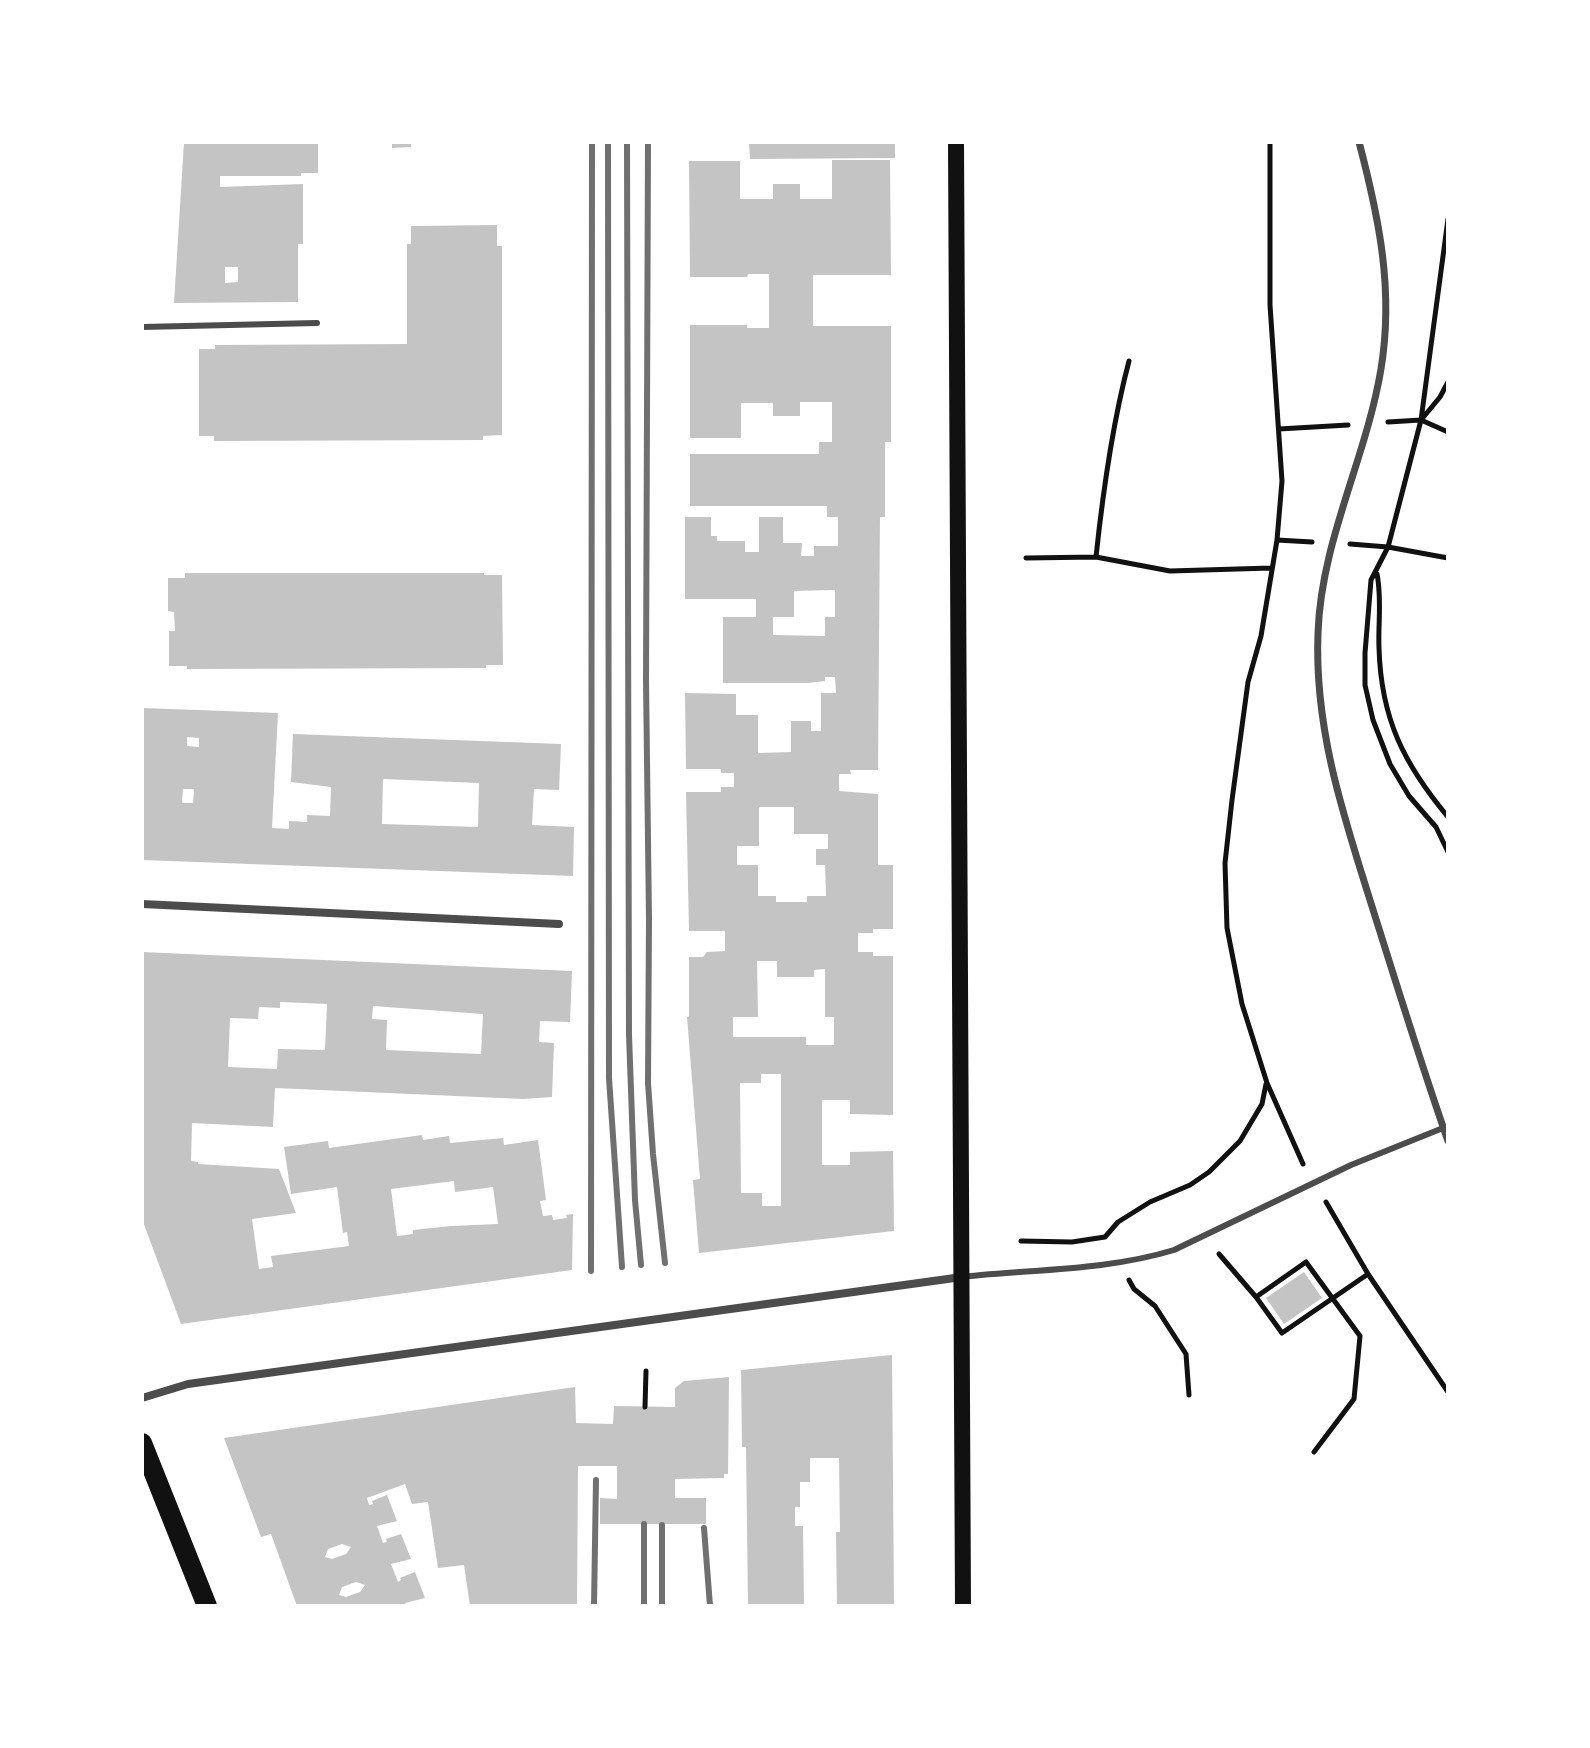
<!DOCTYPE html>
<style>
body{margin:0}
#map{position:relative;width:1590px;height:1748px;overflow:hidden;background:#fff;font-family:"DejaVu Sans",sans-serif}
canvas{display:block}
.frame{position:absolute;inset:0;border:144px solid #fff;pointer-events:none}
</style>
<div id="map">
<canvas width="1590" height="1748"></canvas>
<div class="frame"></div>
</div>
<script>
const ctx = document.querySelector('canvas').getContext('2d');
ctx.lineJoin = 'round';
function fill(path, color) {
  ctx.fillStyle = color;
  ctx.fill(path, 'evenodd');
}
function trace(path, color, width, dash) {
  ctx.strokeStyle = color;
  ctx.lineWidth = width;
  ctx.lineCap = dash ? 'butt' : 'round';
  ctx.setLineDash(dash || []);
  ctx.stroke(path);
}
fill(new Path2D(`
 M184,142h134v31h-17v3h-81v11l83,-3v60h-5v58l-124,1zM225,267h13v15l-13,1z
 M392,142h19v5l-19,1z
 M749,142h146v16l-145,1z
 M832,160h58l1,115h-78v51h78v116h-6v75h-5l-2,253h-28l1,4h-12v17l39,3v71h15v64h-20v4h-15v19h15v4h20v159l-43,-1v-14h-28v65h28v-13l43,-1 1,80 -195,22 -6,-73 7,-1 -13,-162h2v-60h14l4,-5 18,-1v-20h-36l-3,-139h35v-5h13v-14h-13v-4h-35l-1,-76 51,1v21h22v38l33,-1v-31h20v10h10v-38h15l-1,-16h-10v4l-17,2h-85v-66h33v-18h-71v-82h26v19h6v5h28v11h14v-35h24v26h19l-1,13h13v-10h24v-29h-11v-11h-137v-52h129v-12h13v-40h-32v14h-27v-13h-32v35h-51v-113h57v3h22v-54h-21l-1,3h-57l-1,-116h51v38h33v-15h27v15h32zM835,590v27h-10v19l-52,-1v-18h21v-26zM759,807h35v27h34v15h-12v16h9l1,31h-19v6h-31v-6h-18v-31h-21v-19h22zM757,961h20v16h37v-7l11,-1v48h9v28h-28v-8h-73v-20h25zM761,1074h20v132h-19v-13h-21l-1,-110h21z
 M497,225v21h5v189l-19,1v4l-269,1v-5h-15v-87h16v-4l192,-1v-100h4v-18z
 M185,573h299v2h18l1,90h-17v3l-299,1v-3h-18v-35h6l-1,-19 -6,-1v-33h17z
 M143,708l135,5 -6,115 17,1v-8l18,1v-7l23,1 1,-29 -40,-5 2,-48 268,10 -2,46 -25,-1 -2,36 42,2 -1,49 -431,-16zM187,737l12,1v9l-12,-1zM383,779l96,4 -1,44 -96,-3zM183,789h11l-1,14h-11z
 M142,952l430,19 -2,51 -30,-1 -1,21 15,1 -2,54 -29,2 -248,-11 -2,39 -81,-4 -1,38 7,1v2l81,5 17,44 -44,6 7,50 14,-2 -2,-11 78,-10 -2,-14 -4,1 -6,-46 -46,7 -7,-47 44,-6 1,7 93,-13 1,5 26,-4 1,7 53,-5 1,7 34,-5 8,60 -6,1 3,15 9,-1 1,5 14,-2 -1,-3 7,-1 -1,56 -391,54 -39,-105zM280,1002l47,2 -2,46 -47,-1 -1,20 -49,-2 2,-49 28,1 1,-12 21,1zM373,1006l110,8 -2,40 -95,-4 1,-30 -15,-1zM454,1181l1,11 38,-5 5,37 -47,2 -38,4v4l-16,2 -6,-47z
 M1304,1272l18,26 -38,26 -18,-26z
 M892,1355l2,251h-57l-1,-74h4l-1,-74h-29v24h-10v25h-5v19h8l1,80h-56l-2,-159h-4l-1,-77z
 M729,1377l-1,97h-4v4l-49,1v19h31v26h-106v-26l17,1v-33h-39l-1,140h-107l-6,-41 -26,3 -10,-66 -16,2 -7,-20 -38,14 2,7 4,-1 -1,-3 15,-6 10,26 -20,5 6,17 4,-1 -1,-3 15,-5 10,25 -20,5 7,18 3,-2 -1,-2 15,-6 10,26 -20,5 2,3h-110l-26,-72 -10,3 -37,-99 351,-51 1,36 37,1 1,-18 61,1v-19l9,-7zM342,1544l9,3 -5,7 -14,5 -7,-2 3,-8zM356,1582l9,3 -5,7 -14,5 -7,-2 3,-8z`), '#c4c4c4');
trace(new Path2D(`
 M1270,142v163l12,176 -5,59 -16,96 -13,46 -16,118 -7,63 2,65 15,76 25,79 36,81
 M1448,219l-27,201 -33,127 -17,33 -6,73v32l8,35 17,44 19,32 27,31 12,25
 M1421,420l19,-23 8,-15
 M1388,422l33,-2 27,12
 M1279,429l69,-4
 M1277,540l35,2
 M1350,544l38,3 60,11
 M1096,557c7,-66 16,-132 33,-196
 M1026,558l70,-1 74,14 101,-3
 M1377,574c5,25 1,49 2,74 2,71 25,116 69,169
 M1326,1202l42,72 80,118
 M1021,1241l51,1 33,-5 13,-15 32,-20 40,-17 19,-13 31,-31 22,-37 4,-20
 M1219,1254l37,43 50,-35 54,74 -6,63 -40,53
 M1129,1280l5,9 21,17 31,48 3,41
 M1256,1297l26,36 86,-59
 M645,1407l1,-36`), '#111', 5);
trace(new Path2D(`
 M142,327l175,-4
 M962,1277c71,-8 143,-6 212,-27l177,-85 97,-39`), '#4c4c4c', 6);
trace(new Path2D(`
 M1359,142c20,76 35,148 22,227 -15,90 -60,172 -63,264 -4,100 28,190 57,283 24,76 47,151 73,225`), '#4c4c4c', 7);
trace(new Path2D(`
 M142,904l417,20
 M142,1398l46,-14 774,-107`), '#4c4c4c', 8);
trace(new Path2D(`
 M956,142l7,1464`), '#111', 16);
trace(new Path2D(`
 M142,1443l65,163`), '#111', 20);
trace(new Path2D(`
 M608,142l1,936 13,189
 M627,142l2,893 6,165 6,65
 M648,142l-2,538 3,240 -1,163 5,71 12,109
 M591,1271l1,-1129
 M704,1528l6,78
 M594,1606l2,-126
 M644,1606v-82
 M662,1606v-81`), '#707070', 6);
</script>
